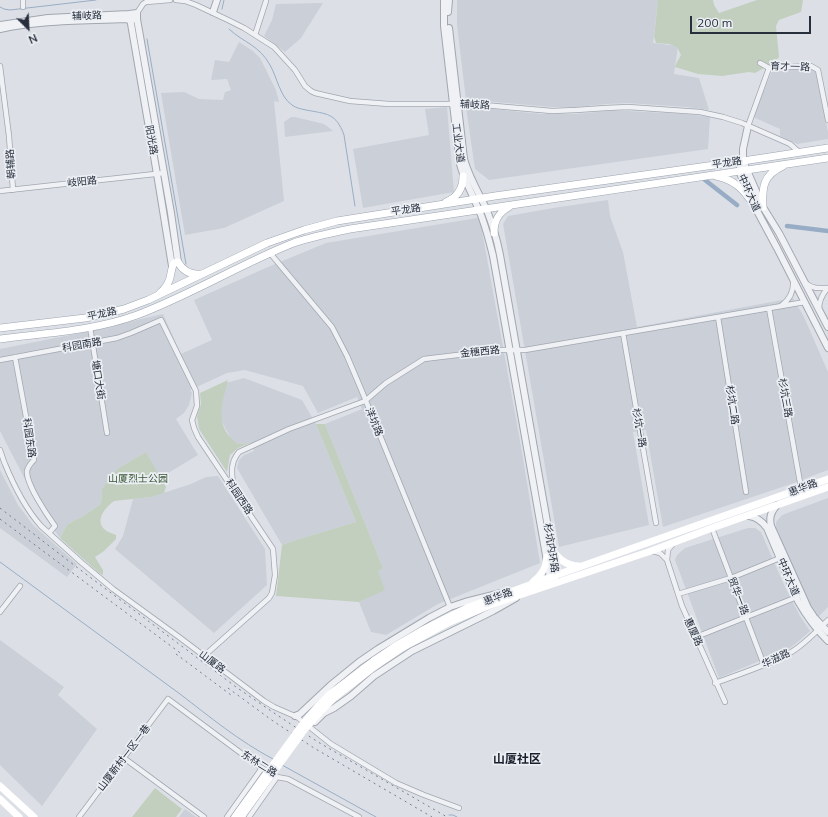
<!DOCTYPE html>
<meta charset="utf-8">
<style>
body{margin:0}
#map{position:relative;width:828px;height:817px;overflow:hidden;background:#dce0e6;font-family:Mulish,sans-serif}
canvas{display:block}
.north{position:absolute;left:8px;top:8px;width:40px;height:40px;-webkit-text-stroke:3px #ebeff4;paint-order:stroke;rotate:156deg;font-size:11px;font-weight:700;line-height:16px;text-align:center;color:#272e3c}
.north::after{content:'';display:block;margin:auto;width:14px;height:18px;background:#272e3c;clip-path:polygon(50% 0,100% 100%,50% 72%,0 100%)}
.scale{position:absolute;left:690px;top:16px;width:121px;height:18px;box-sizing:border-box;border:2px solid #272e3c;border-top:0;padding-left:5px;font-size:12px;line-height:14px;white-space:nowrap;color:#272e3c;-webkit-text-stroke:3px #ebeff4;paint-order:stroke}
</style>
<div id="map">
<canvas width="828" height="817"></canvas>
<div class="north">N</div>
<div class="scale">200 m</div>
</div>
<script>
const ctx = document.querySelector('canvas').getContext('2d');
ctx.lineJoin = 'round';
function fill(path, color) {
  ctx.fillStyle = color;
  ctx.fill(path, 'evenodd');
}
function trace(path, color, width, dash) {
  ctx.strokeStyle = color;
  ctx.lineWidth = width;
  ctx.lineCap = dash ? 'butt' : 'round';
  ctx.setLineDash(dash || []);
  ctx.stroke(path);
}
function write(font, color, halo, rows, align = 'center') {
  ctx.font = font + ' Mulish,"Noto Sans SC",sans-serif';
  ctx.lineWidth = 3.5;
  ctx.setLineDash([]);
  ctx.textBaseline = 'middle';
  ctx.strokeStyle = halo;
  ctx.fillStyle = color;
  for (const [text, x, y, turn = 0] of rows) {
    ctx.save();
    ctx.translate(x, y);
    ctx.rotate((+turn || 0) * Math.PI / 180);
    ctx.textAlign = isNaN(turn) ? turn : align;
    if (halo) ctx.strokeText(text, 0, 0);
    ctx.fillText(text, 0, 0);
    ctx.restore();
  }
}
fill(new Path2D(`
 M457,0h201l-5,43 25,3 -4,28 25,4 10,32 -22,-3 -59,-4 -22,1 -30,3h-24l-69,-6 -17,-1 -9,-75z
 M323,3l-22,35 -16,14 -21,-16 8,-16 4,-16z
 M239,42l14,9 7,7 16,32 3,12 -5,-1 10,100 -60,27 -39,7 -24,-142 23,-1 15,7 24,1 2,-8 6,-2 -4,-11 -16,1 4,-20 14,2z
 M810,69l6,2 12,61v7l-31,5 -17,-8v-7l-27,-12 19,-46z
 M447,107l7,85 -91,16 -10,-59 76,-14 -4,-26z
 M466,107l17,1 58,6h36l29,-3h21l59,3 24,3 -2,32 -219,31 -14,-11z
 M291,117h4l29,7 3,2 6,5 -48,6 -1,-15z
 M608,200l2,16 13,36 14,75 156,-29 11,19 24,55v98l-37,14 -128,43 -17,-97 -13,2 16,93 -90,22 -56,-323 5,-8 51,-9z
 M477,218l3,2 42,232 18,111 -102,41 -52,31 -15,-3 -12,-30 25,-12 -7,-20 6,-2 -58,-144 37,-15 -5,-12 -39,16 -15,-27 -58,-16 -18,3 -37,17 2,3 -3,12 -5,8 -8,6 22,36 -38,23 -14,-26 -17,10 -12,7 -15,20 -1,15 -21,14 -7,3 -6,4 -7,13 -16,-22 -44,-85v-82l80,-16 83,-19 18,40 31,-14 -18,-40 74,-33 58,-24z
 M244,378l58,22 14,24 40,98 -63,19 -11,4 -45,-77 2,-8 5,-5 10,-4 -4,-8 -12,1 -7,-5 -9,-17 -4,-11 8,-28z
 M0,470l18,35 15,20 44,39 -10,13 -67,-49z
 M218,476l47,73 2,36 -53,48 -99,-84 8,-13 10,-37 18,-2 40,-13 15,-7z
 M828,498v109l-10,10 -7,-9 -35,-80v-6l6,-7z
 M748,528h7l6,4 24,55 15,29 10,15 -10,9 -10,8 -71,30 -44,-118 2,-5 8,-7z
 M0,640l64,47 -6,8 39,34 -55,77 -42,-41z
 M185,809l11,8h-17z`), '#cacfd8');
fill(new Path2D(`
 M658,0h55l1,5 5,8 38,-13h46l-2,12 -22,8 -3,6 3,31 -6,6 -18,10 -6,-1 -27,4 -24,-2 -23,-7 1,-3 5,-9 -4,-8 -8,-3 -13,-1 -2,-6z
 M228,380c-6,24 -15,46 10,64l12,-1 -12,5 -8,7 -3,17 -28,-43 -2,-13 4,-12 -1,-11z
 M316,424h9l58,144 -5,3 7,19 -26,12 -83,-6 6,-51 11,-4 63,-19z
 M146,452l20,35 -2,6 -13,4 -37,4c-8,6 -19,18 -10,28 3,3 8,4 12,6v4l-12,12 -9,6 8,13v5l-4,-2 -39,-35 7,-13 6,-4 7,-3 21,-14 1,-15 15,-20z
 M155,788l27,21 -6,8h-44z`), '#c2cfbe');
trace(new Path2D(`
 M0,7l4,2 6,1 86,-10
 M222,9l2,-9
 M229,29c15,14 30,16 41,36 7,12 10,32 22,40 4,3 9,4 14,5 21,4 30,3 38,25l11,71
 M147,39l39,225
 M0,562l180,132c30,23 59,47 93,65
 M282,765l94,52
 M449,815h4l4,2`), '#98adc5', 1);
trace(new Path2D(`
 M705,180l32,25
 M787,226l41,5`), '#98adc5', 4.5);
const minor = new Path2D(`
 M23,0v7
 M176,0l9,1 11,4 32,15 16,8 30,19 21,23 10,16 6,5 4,2 35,8 39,3h83l80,7 24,-1 30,-2 22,-1 72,5 23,5 19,6 48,21 9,8
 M137,13l6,-9 3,-2 24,-2
 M255,35l11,-34
 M760,63l9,5 42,-2 7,4 10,50
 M0,66l9,70 4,54
 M748,126l21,-58
 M0,191l164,-18
 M270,253l62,74 15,29 14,33 89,218
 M807,284c6,5 13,4 21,4
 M782,305c8,-6 12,-15 11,-25
 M769,308l32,180
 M819,310c0,-8 3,-16 9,-22
 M718,317l28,175
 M90,327l17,106
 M623,333l33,190
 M15,357l19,103c-3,3 -6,6 -7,11 -1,13 20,44 28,55l-6,7
 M0,360l117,-22 14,-5 30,-13 35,71 1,15 -5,14 2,8 4,9 75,112 2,26 -3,18 -3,5 -65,58
 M0,450c2,5 3,10 5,14 9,22 20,44 36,62l41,37 31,26 66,48 85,64 10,6 23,10 34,27 65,39 28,12 35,13
 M234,490c-2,-15 -5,-26 5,-38l50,-23 76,-28 21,-18 38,-24 75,-9h26l280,-48
 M712,528l52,137
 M672,545l-4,5 -1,10 15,46 43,96
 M652,551l8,2 7,7
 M678,594l53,-16 49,-20
 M0,612l20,-26
 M696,637l101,-40
 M715,683c25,-9 50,-17 73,-29 14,-7 29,-23 40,-34
 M124,758l80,59
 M79,817l89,-118 89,66 20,12 11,2 71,38
 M227,817l35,-49
 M249,817l28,-40`);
const tertiary = new Path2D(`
 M444,0v26l16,138c4,16 12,29 18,44 7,15 11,32 15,48l57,322 3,2
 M213,12l4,-12
 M448,12l1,-12
 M130,18l27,156 2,12 13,80
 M137,19l34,194 7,49
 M0,25l48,-7 81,-4 8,-1v6l-7,1 -5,-1c-42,2 -84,1 -125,10
 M449,28l15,131c5,18 14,33 22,49 6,15 11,31 14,47l55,312 1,8 -1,5
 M748,126l-5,23v12l-4,10 17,38 21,39 51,100
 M743,161l20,46 16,26 49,94
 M777,505c-6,7 -8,12 -6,21l37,82 6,9 14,15
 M749,516c8,1 13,5 18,12l31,73c9,16 17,27 30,40
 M295,716l5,-2 32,-30 27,-22 19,-13 51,-31 21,-11 15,-5 36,-9
 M315,722l9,-9 10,-5 17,-12 23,-20 38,-25 81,-40 23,-13`);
const primary = new Path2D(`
 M716,176c18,4 27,12 37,28
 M446,202c12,-5 17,-14 17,-26
 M763,207c-1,-20 0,-32 20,-41
 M494,233c0,-12 4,-20 15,-26
 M160,293c6,-5 10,-12 11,-20 1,-4 1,-7 3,-10l4,-1c5,9 13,13 23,12
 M0,328l85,-10 15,-3 24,-6 24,-9 119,-57 37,-13 33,-9 158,-25 248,-35 85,-13
 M0,339c46,-6 93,-8 137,-24 53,-20 102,-50 154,-71 19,-7 39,-11 59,-15l478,-71`);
trace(minor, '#a2a7b0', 6);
trace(tertiary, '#a2a7b0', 8);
trace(primary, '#9ca4b1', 8);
trace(minor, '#eff1f4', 4.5);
trace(tertiary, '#eff1f4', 6);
trace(new Path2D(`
 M551,547c6,11 14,19 28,19
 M533,582c9,-7 13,-14 14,-25
 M375,660l22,-15 24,-14 48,-24 96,-35 263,-93
 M378,664l22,-15 24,-13 26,-14 43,-18 158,-53 61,-23 116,-41
 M0,786l34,31
 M0,799l19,18`), '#fff', 7);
trace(primary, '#fff', 7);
trace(new Path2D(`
 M0,508l70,54 166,125 41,28 41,27 129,75
 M0,519l183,136
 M176,654l55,41
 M228,688l45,33 41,27 118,69`), '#767f8f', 1, [2, 4]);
trace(new Path2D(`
 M235,817l67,-92 16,-19 12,-12 45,-34
 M241,817l64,-88 17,-19 12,-12 44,-34`), '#fff', 7);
write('10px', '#272e3c', '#ebeff4', [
 ["辅岐路",87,16,-2],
 ["育才一路",790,67,2],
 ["辅岐路",475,105,3],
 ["阳光路",151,140,80],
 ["工业大道",458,143,83],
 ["平龙路",727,163,-8],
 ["朝辅路",11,164,-94],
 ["岐阳路",82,182,-6],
 ["中环大道",749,193,66],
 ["平龙路",406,210,-8],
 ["平龙路",102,314,-12],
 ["科园南路",82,345,-10],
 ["金穗西路",480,352,-6],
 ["塘口大街",98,380,81],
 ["杉坑三路",785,398,80],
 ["杉坑二路",732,405,81],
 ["洋坑路",374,422,68],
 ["杉坑一路",639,428,80],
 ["科园东路",29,438,82],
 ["惠华路",803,488,-20],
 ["科园西路",239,497,56],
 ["杉坑内环路",551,548,81],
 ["中环大道",788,577,67],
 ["贸华一路",738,596,69],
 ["惠华路",498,597,-20],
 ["惠厦路",693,632,65],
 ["华滋路",776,659,-25],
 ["山厦路",212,662,37],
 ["山厦新村一区一巷",124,758,-53],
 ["东林二路",259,764,32]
]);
write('10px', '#3a5734', '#ebeff4', [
 ["山厦烈士公园",138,479]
]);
write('bold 12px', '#191f2c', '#ebeff4', [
 ["山厦社区",517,759]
]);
</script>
